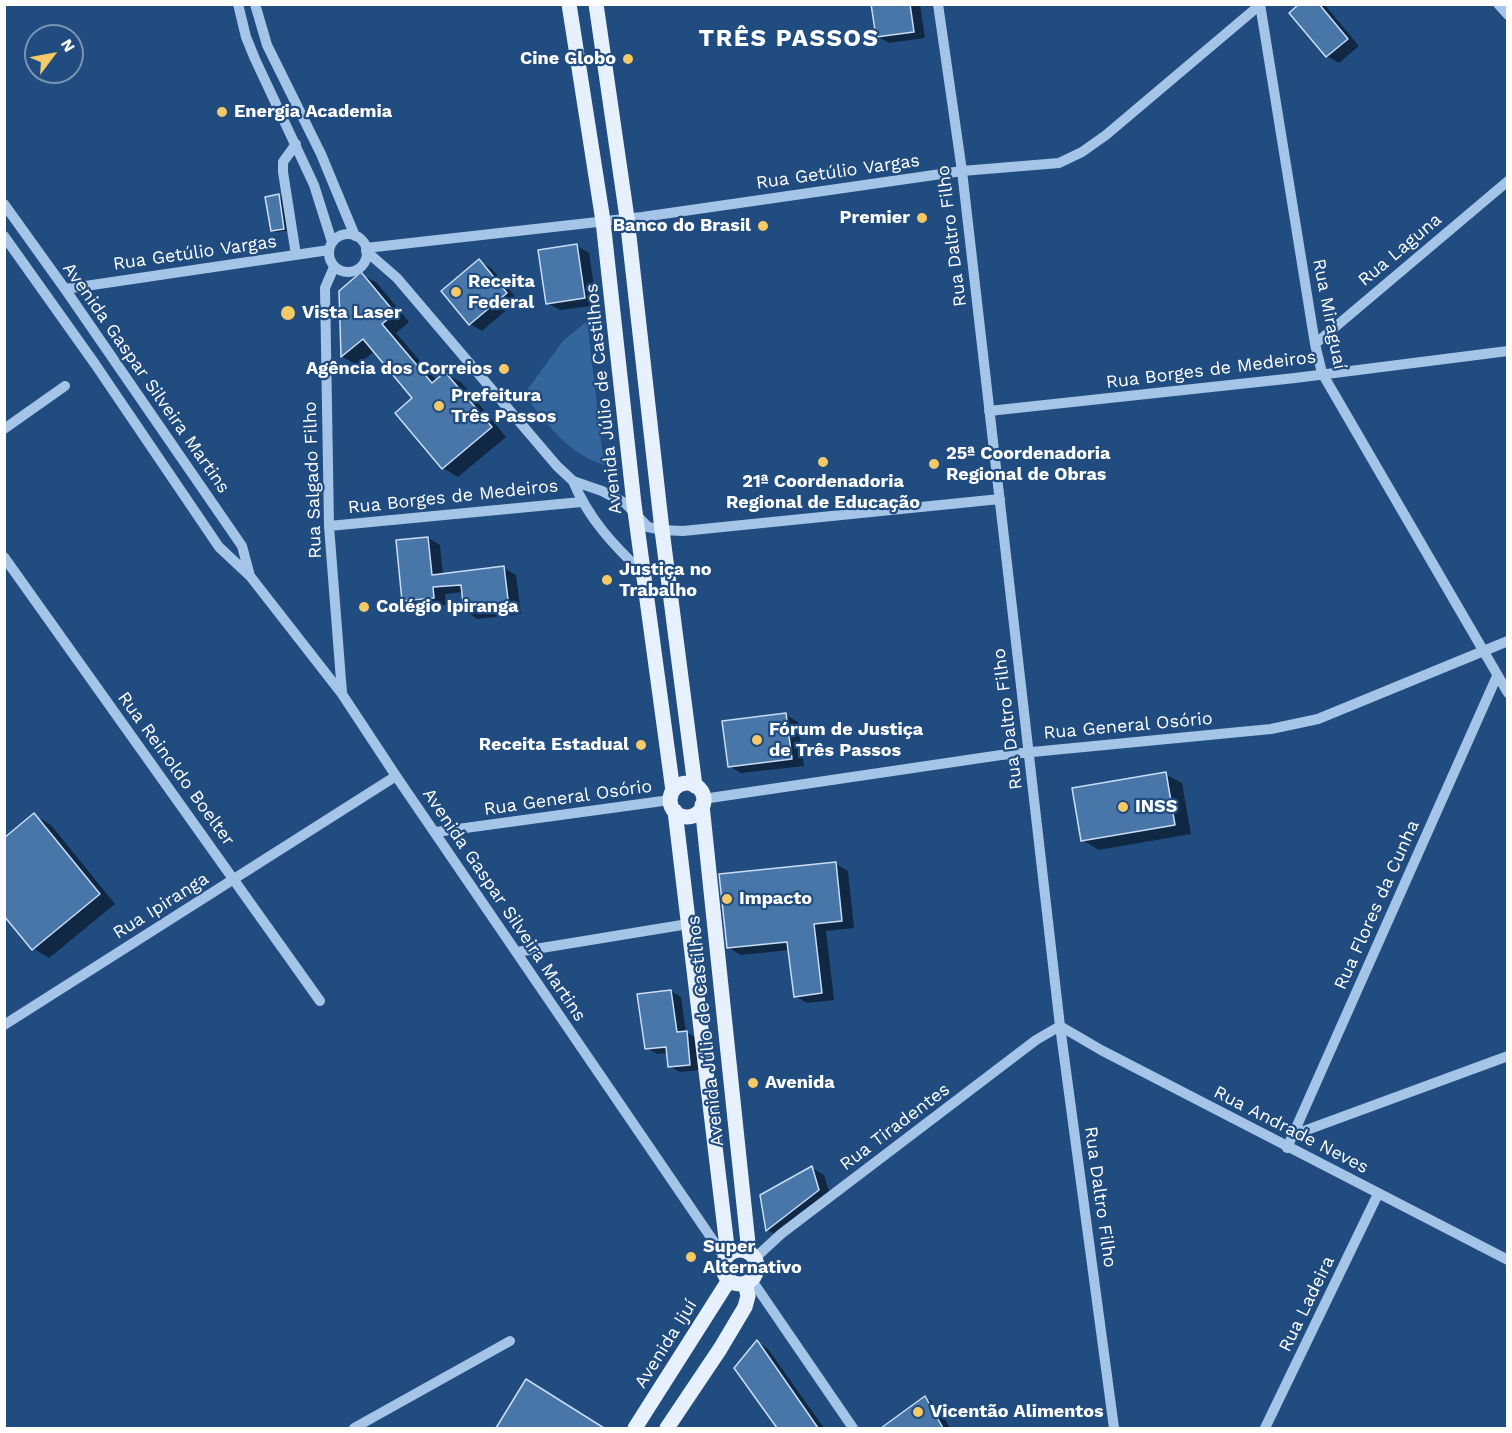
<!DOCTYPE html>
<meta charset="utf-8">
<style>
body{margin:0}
#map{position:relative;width:1512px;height:1433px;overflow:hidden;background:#204c80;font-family:"Work Sans",sans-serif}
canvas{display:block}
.frame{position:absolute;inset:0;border:6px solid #fff;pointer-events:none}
.north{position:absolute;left:24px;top:24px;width:60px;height:60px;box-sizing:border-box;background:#204c80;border:2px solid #7994b3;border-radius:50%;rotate:58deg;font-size:16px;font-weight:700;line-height:24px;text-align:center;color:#fff}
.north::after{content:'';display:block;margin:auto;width:21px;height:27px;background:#f5c966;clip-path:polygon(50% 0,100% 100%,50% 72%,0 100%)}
</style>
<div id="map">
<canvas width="1512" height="1433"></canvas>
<div class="frame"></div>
<div class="north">N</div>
</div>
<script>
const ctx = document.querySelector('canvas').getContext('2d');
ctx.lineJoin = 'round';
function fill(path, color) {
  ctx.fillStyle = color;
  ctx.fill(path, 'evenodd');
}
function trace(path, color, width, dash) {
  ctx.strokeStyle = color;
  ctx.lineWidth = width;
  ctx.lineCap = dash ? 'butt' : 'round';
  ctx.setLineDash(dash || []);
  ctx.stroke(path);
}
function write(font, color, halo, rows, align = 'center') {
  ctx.font = font + ' "Work Sans",sans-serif';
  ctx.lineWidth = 4.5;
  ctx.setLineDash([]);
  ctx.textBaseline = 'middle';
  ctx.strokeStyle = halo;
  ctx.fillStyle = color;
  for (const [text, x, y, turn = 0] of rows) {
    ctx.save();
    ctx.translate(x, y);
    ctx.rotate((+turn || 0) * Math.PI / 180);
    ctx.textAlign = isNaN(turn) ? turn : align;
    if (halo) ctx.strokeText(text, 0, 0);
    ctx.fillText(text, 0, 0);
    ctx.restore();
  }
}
fill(new Path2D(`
 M587,321l17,144c-37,-12 -57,-41 -80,-71l39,-53z`), '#34669e');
fill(new Path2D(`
 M872,4h48l5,34 -36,5 -12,-7z
 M1302,4h22l35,42 -20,17 -12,-7z
 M279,196l3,2 5,33 -11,1 -3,-1z
 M577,246l12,7 8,52 -37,5 -13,-7z
 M479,261l12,7 27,32 -36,31 -12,-7z
 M361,274l16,9 32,39 -13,11 41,48 8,-7 16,8 45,55 -48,40 -15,-9 -29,-69 -39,-48 -18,14 -14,-8 -2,-66z
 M428,538l12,7 3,30 61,-7 12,7 5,39 -44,5 -12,-8 -2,-19 -18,2 1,11 -30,2 -13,-7z
 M786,715l12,7 6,44 -63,7 -12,-7z
 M1165,774l17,9 9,51 -92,16 -17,-10z
 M34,815l17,10 64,79 -66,54 -16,-10z
 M836,864l12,7 6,57 -28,3 8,69 -27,3 -12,-7 -5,-46 -49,5 -12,-7z
 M671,991l10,6 5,35 10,6 4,32 -20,2 -11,-6 -1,-13 -11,1 -10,-6 -8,-52z
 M812,1168l12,7 7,22 -52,39 -12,-6z
 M758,1342l10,7 56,79h-45l-43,-60z
 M526,1381l16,10 60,37h-105z
 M925,1398l12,7 13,23h-67z`), '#0007');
const building = new Path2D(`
 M871,4h39l4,28 -38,5z
 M1299,4h20l29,35 -22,18 -37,-44z
 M279,194l5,35 -13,2 -6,-34z
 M577,244l8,54 -39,6 -8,-54z
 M479,259l28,34 -38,32 -28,-34z
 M361,272l34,41 -13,11 50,59 13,-11 47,55 -50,42 -47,-56 17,-15 -49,-59 -22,18 -2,-66z
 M428,537l4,38 72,-9 5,42 -45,4 -3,-27 -28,2 1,11 -32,3 -6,-61z
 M786,713l6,46 -64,8 -6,-46z
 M1166,772l9,53 -94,16 -9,-53z
 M34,813l66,81 -68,56 -28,-34v-78z
 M836,862l6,59 -28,3 8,69 -28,4 -7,-55 -60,6 -8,-74z
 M671,990l6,42 10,-1 3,34 -22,2 -2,-20 -21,2 -8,-55z
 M812,1166l7,24 -53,41 -6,-36z
 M757,1340l50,72 11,16h-41l-43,-60z
 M526,1379l78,49h-108z
 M925,1396l18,32h-62z`);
fill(building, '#4976a9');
trace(building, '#c9def6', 1.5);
trace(new Path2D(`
 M238,4l8,33 9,22 59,126 18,57
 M255,4l12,41 54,109 34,82
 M938,4l24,167 98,855 54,402
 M1260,4l55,340 7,29 186,320
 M1498,4l10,11
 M296,144l-13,18v10l13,83
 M4,204l61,85 177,257 8,30
 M329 253a19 19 0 1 1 38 0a19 19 0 1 1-38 0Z
 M4,236l91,128 124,183 31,29 92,118 54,82 329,482
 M366,248l276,-31 320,-46 97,-8 23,-11 24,-17 155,-131
 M366,251l31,27 160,188 16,15 29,10 23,12 23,24 14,3 21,1 317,-32
 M334,267l-9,21 4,238 13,167
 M65,289l264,-39
 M1315,344l193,-163
 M989,411l306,-33 213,-27
 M4,429l61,-43
 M573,481c15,37 41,65 70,92
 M329,526l252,-24
 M4,557l316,444
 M703,799l298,-44 270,-26 47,-10 190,-78
 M436,832l234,-32
 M517,952l171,-28
 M4,1025l392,-249
 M1293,1135l215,-79
 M1287,1148l210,-472
 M754,1259l27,-25 255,-194 24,-14 41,24 407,210
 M751,1279l102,149
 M354,1428l156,-87
 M1265,1428l113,-234`), '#a5c5e8', 10);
trace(new Path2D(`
 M569,4l34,217 31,283 39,287
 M596,4l31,214 35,312 33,256
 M670 800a17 17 0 1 1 34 0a17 17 0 1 1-34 0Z
 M702,805l47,448
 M675,811l53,444
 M723 1267a17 17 0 1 1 34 0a17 17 0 1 1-34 0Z
 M635,1428l94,-148
 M667,1428l53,-79 25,-42 3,-11 -3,-13`), '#e7f0fd', 15);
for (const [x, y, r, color] of [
 [628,59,6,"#f5c966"],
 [222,112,6,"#f5c966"],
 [922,218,6,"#f5c966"],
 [763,226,6,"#f5c966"],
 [456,292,6,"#f5c966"],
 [288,313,8,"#f5c966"],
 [504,369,6,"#f5c966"],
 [439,406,6,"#f5c966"],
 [823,462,6,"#f5c966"],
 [934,464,6,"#f5c966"],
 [607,580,6,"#f5c966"],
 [364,607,6,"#f5c966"],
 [757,740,6,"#f5c966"],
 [641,745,6,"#f5c966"],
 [1123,807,6,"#f5c966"],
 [727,899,6,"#f5c966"],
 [753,1083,6,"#f5c966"],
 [691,1257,6,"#f5c966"],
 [918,1412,6,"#f5c966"]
]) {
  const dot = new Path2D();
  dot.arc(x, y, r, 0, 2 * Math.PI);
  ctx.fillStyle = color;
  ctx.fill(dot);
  trace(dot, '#204c80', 2);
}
write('bold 18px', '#fff', '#204c80', [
 ["Cine Globo",616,59,"right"],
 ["Energia Academia",234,112],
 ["Premier",910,218,"right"],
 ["Banco do Brasil",751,226,"right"],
 ["Receita",468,282],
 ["Federal",468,303],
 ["Vista Laser",302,313],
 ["Agência dos Correios",492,369,"right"],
 ["Prefeitura",451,396],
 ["Três Passos",451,417],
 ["25ª Coordenadoria",946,454],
 ["Regional de Obras",946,475],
 ["21ª Coordenadoria",823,482,"center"],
 ["Regional de Educação",823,503,"center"],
 ["Justiça no",619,570],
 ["Trabalho",619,591],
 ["Colégio Ipiranga",376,607],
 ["Fórum de Justiça",769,730],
 ["de Três Passos",769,751],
 ["Receita Estadual",629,745,"right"],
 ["INSS",1135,807],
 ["Impacto",739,899],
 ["Avenida",765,1083],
 ["Super",703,1247],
 ["Alternativo",703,1268],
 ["Vicentão Alimentos",930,1412]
], 'left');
write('18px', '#fff', '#204c80', [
 ["Rua Getúlio Vargas",838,172,-8],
 ["Rua Daltro Filho",952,236,-97],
 ["Rua Laguna",1400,250,-40],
 ["Rua Getúlio Vargas",195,253,-8],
 ["Rua Miraguaí",1329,314,79],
 ["Rua Borges de Medeiros",1211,370,-7],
 ["Avenida Gaspar Silveira Martins",146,378,55],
 ["Avenida Júlio de Castilhos",604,399,-96],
 ["Rua Salgado Filho",313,480,-92],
 ["Rua Borges de Medeiros",453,497,-6],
 ["Rua Daltro Filho",1008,719,-97],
 ["Rua General Osório",1128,726,-5],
 ["Rua Reinoldo Boelter",176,769,54],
 ["Rua General Osório",568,798,-8],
 ["Avenida Gaspar Silveira Martins",504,905,56],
 ["Rua Flores da Cunha",1377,905,-66],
 ["Rua Ipiranga",161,906,-32],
 ["Avenida Júlio de Castilhos",706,1031,-96],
 ["Rua Tiradentes",895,1127,-37],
 ["Rua Andrade Neves",1291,1130,27],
 ["Rua Daltro Filho",1100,1197,82],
 ["Rua Ladeira",1307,1304,-64],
 ["Avenida Ijuí",666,1344,-58]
]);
ctx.letterSpacing = '1.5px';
write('bold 24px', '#fff', '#204c80', [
 ["TRÊS PASSOS",789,39]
]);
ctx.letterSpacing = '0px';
</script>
